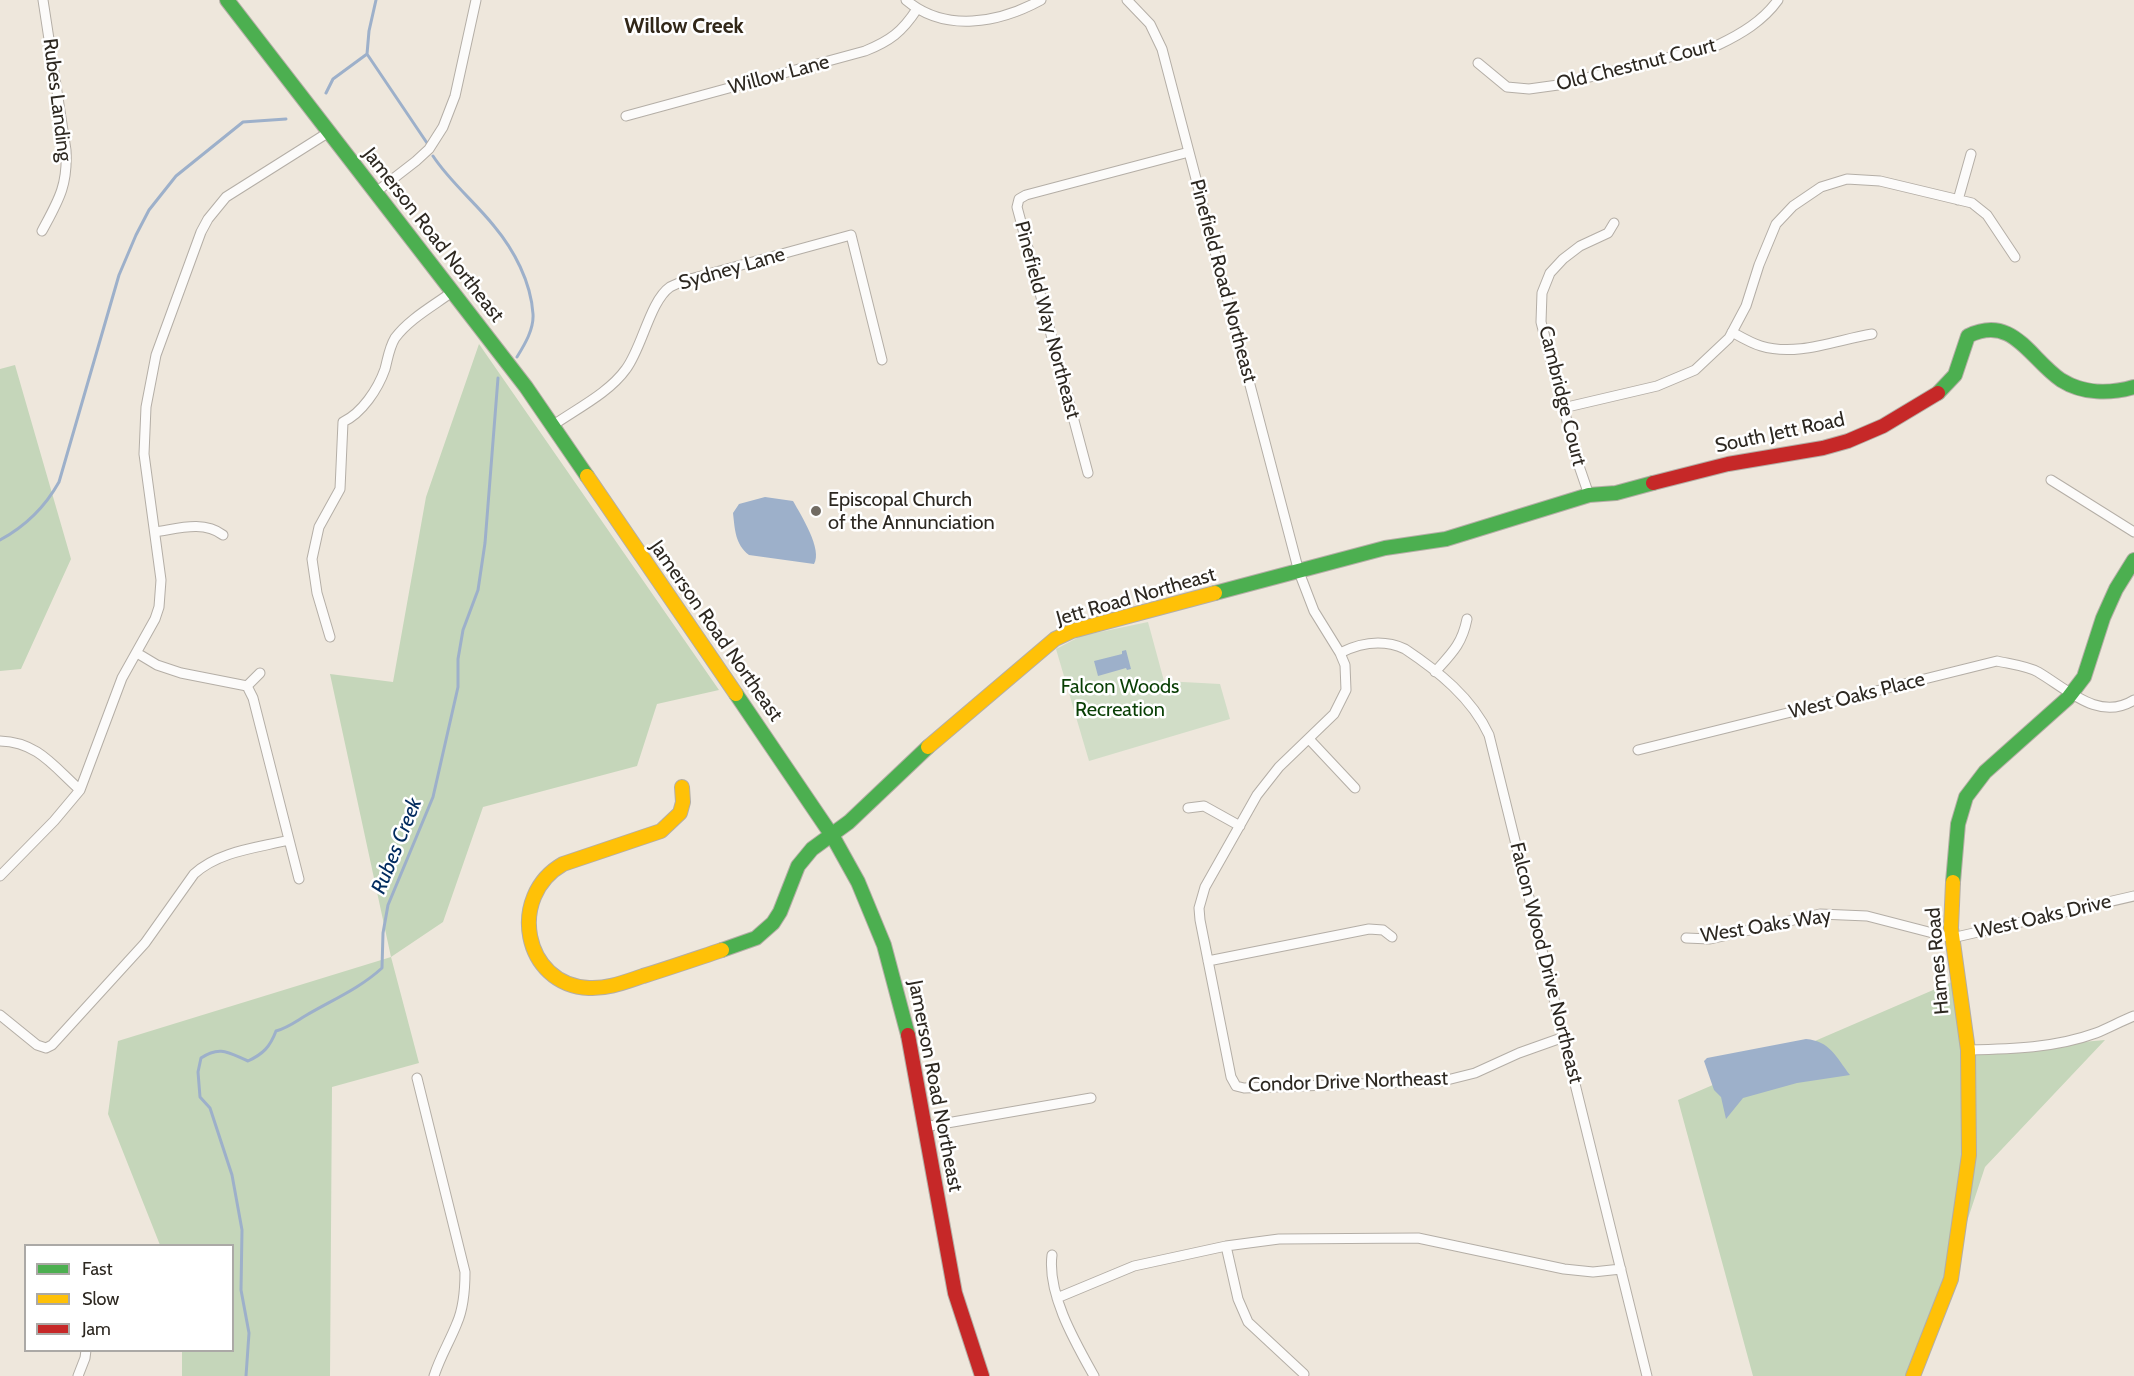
<!DOCTYPE html>
<style>
body{margin:0}
#map{position:relative;width:2134px;height:1376px;overflow:hidden;background:#eee7dc;font-family:Cabin,sans-serif}
canvas{display:block}
.legend{position:absolute;left:24px;top:1244px;width:210px;height:108px;box-sizing:border-box;background:#fff;border:2px solid #aba9a6;margin:0;padding:8px 10px;list-style:none;font-size:18px;color:#2d2821}
.legend li{display:flex;align-items:center;gap:12px;height:30px}
.legend b{width:30px;border:2px solid #aba9a6}
</style>
<div id="map">
<canvas width="2134" height="1376"></canvas>
<ul class="legend">
<li><b style="height:8px;background:#4caf50"></b>Fast</li>
<li><b style="height:8px;background:#ffc107"></b>Slow</li>
<li><b style="height:8px;background:#c62828"></b>Jam</li>
</ul>
</div>
<script>
const ctx = document.querySelector('canvas').getContext('2d');
ctx.lineJoin = 'round';
function fill(path, color) {
  ctx.fillStyle = color;
  ctx.fill(path, 'evenodd');
}
function trace(path, color, width, dash) {
  ctx.strokeStyle = color;
  ctx.lineWidth = width;
  ctx.lineCap = dash ? 'butt' : 'round';
  ctx.setLineDash(dash || []);
  ctx.stroke(path);
}
function write(font, color, halo, rows, align = 'center') {
  ctx.font = font + ' Cabin,sans-serif';
  ctx.lineWidth = 5;
  ctx.setLineDash([]);
  ctx.textBaseline = 'middle';
  ctx.strokeStyle = halo;
  ctx.fillStyle = color;
  for (const [text, x, y, turn = 0] of rows) {
    ctx.save();
    ctx.translate(x, y);
    ctx.rotate((+turn || 0) * Math.PI / 180);
    ctx.textAlign = isNaN(turn) ? turn : align;
    if (halo) ctx.strokeText(text, 0, 0);
    ctx.fillText(text, 0, 0);
    ctx.restore();
  }
}
fill(new Path2D(`
 M1148,622l16,59 56,3 10,35 -141,42 -33,-112 25,-13z`), '#d1ddc7');
fill(new Path2D(`
 M479,344l240,346 -62,14 -20,62 -154,41 -40,115 -52,35 28,106 -87,24 -2,289h-148v-25l50,-1v-104l-72,-1 -52,-131 10,-73 273,-84 -61,-283 63,8 33,-185z
 M15,365l56,194 -50,110 -21,2v-302z
 M1961,978l10,74 134,-12 -120,127 -69,209h-163l-75,-276z`), '#c5d6ba');
fill(new Path2D(`
 M765,497l28,4c8,14 30,49 21,63l-65,-9c-14,-11 -14,-25 -16,-42l6,-9z
 M1126,650l5,19 -4,1 -1,-2 -28,8 -4,-15 28,-7v-3z
 M1806,1039c24,2 30,18 44,36l-53,8 -54,15 -17,21 -5,-22 -7,-7 -10,-29 3,-3z`), '#9db0ca');
trace(new Path2D(`
 M376,0l-7,31 -2,23 60,89
 M326,93l7,-14 34,-25
 M433,156c17,26 42,46 61,70 20,24 37,56 39,88 1,15 -8,30 -16,43
 M0,540c26,-14 45,-33 59,-58l60,-207 17,-40 13,-25 27,-34 67,-54 43,-3
 M246,1376l3,-43 -8,-43 1,-60 -10,-55 -22,-67 -10,-11 -2,-25 3,-14c19,-13 28,-5 47,3 15,-7 22,-14 28,-30 11,-3 19,-9 29,-15 27,-16 54,-27 77,-48l1,-35 5,-28 45,-108 25,-110v-28l5,-29 15,-40 7,-47 13,-165`), '#9db0ca', 3);
const street = new Path2D(`
 M906,0c39,33 93,23 135,0
 M1127,0l23,24 12,25 137,523 15,39 26,42 5,12 1,25 -12,24 -55,53 -22,28 -52,92 -6,21 1,12 31,157 5,9 8,2 199,-7 32,-8 44,-20 45,-16
 M1478,63l29,24 22,2 29,-4 160,-40c23,-11 45,-24 60,-45
 M626,116l239,-65c25,-10 37,-19 52,-42
 M376,192l40,-31 13,-12 14,-22 12,-31 21,-96
 M1958,200l13,-46
 M42,231c16,-30 26,-45 24,-81l-23,-150
 M1732,332c9,5 19,11 29,14 36,11 75,-6 111,-12
 M1563,408l94,-22 38,-16 34,-32 17,-32 13,-41 17,-41 17,-18 28,-19 26,-8 33,2 92,22 15,12 28,42
 M552,426c24,-17 57,-33 74,-57 16,-21 24,-68 44,-82 4,-2 9,-4 13,-6l168,-46 31,125
 M1088,473l-71,-266 2,-8 7,-4 163,-43
 M2051,480l83,52
 M1589,495l-11,-32 -37,-141 1,-29 8,-20 13,-14 17,-13 28,-13 6,-10
 M155,532c22,-3 48,-12 68,3
 M330,637l-13,-44 -5,-34 7,-32 21,-38 3,-67c19,-9 35,-33 42,-53 3,-11 4,-21 10,-31 14,-19 38,-32 57,-46
 M137,653l20,12 24,8 66,13 6,12 46,181
 M1340,653c22,-11 43,-14 65,-4 33,22 67,49 84,86l158,641
 M1435,672c17,-19 27,-28 32,-53
 M247,686l13,-13
 M1309,739l46,49
 M0,741c38,1 54,26 80,49
 M1638,750l359,-89c13,3 30,5 41,11 29,17 61,50 96,28
 M1188,808l16,-2 36,20
 M0,876l54,-55 26,-31 42,-112 33,-59 4,-12 2,-27 -17,-126 2,-47 10,-52 45,-123 7,-13 18,-22 103,-65
 M1686,938l24,1 110,-25 47,2 85,22 182,-42
 M1208,961l161,-32 14,1 9,7
 M0,1015l37,30 9,3 6,-3 93,-102 49,-69c25,-23 63,-26 95,-34
 M1968,1050c44,-1 87,-2 128,-17 13,-5 25,-12 38,-17
 M417,1078l48,194c0,17 -1,35 -8,51 -7,18 -17,34 -23,53
 M924,1127l167,-29
 M1226,1246l12,53 10,23 56,52
 M1052,1255c-5,39 23,87 42,121
 M1057,1298l77,-32 92,-20 53,-7 139,-1 146,31 29,3 28,-3
 M78,1376l7,-18 1,-8`);
const fast = new Path2D(`
 M227,0l299,387 61,89
 M1938,393l17,-18 13,-39c45,-22 61,22 93,44 22,14 49,14 73,7
 M1215,593l170,-45 61,-9 143,-44 27,-2 37,-10
 M736,694l97,143 25,45 26,63 24,90
 M1953,882l5,-58 8,-27 19,-25 83,-74 16,-21 19,-59 13,-29 18,-29
 M722,950l34,-12 17,-15 7,-11 18,-46 14,-17 37,-27 79,-75`);
const slow = new Path2D(`
 M587,476l149,218
 M928,747l127,-108 17,-8 143,-38
 M682,787l1,15 -3,11 -19,18 -98,33c-56,32 -40,121 26,124 19,1 36,-6 54,-12 26,-8 52,-17 79,-26
 M1913,1376l38,-97 18,-124 -1,-105 -17,-122 2,-46`);
const jam = new Path2D(`
 M1653,483l75,-19 95,-16 25,-7 35,-15 55,-33
 M908,1035l47,258 27,83`);
trace(street, '#b4aea6', 11);
trace(fast, '#b4aea6', 16);
trace(slow, '#b4aea6', 16);
trace(jam, '#b4aea6', 16);
trace(street, '#fcfbfa', 9);
trace(fast, '#4caf50', 14);
trace(slow, '#ffc107', 14);
trace(jam, '#c62828', 14);
for (const [x, y, r, color] of [
 [816,511,6,"#716b62"]
]) {
  const dot = new Path2D();
  dot.arc(x, y, r, 0, 2 * Math.PI);
  ctx.fillStyle = color;
  ctx.fill(dot);
  trace(dot, '#fff', 2);
}
write('20px', '#2d2821', '#fff', [
 ["Old Chestnut Court",1636,65,-14],
 ["Willow Lane",779,75,-15],
 ["Rubes Landing",57,100,83],
 ["Jamerson Road Northeast",433,235,52],
 ["Sydney Lane",732,269,-16],
 ["Pinefield Road Northeast",1223,281,75],
 ["Pinefield Way Northeast",1047,320,75],
 ["Cambridge Court",1562,396,76],
 ["South Jett Road",1780,433,-12],
 ["Jett Road Northeast",1136,597,-16],
 ["Jamerson Road Northeast",716,631,55],
 ["West Oaks Place",1857,696,-14],
 ["West Oaks Drive",2043,917,-13],
 ["West Oaks Way",1766,926,-9],
 ["Hames Road",1938,961,-95],
 ["Falcon Wood Drive Northeast",1546,963,76],
 ["Condor Drive Northeast",1348,1082,-2],
 ["Jamerson Road Northeast",935,1086,79]
]);
write('20px', '#2d2821', '#fff', [
 ["Episcopal Church",828,500],
 ["of the Annunciation",828,523]
], 'left');
write('20px', '#083e04', '#fff', [
 ["Falcon Woods",1120,687],
 ["Recreation",1120,710]
]);
write('bold 21px', '#312718', '#fff', [
 ["Willow Creek",684,27]
]);
write('italic 21px', '#022b5f', '#fff', [
 ["Rubes Creek",397,846,-68]
]);
</script>
